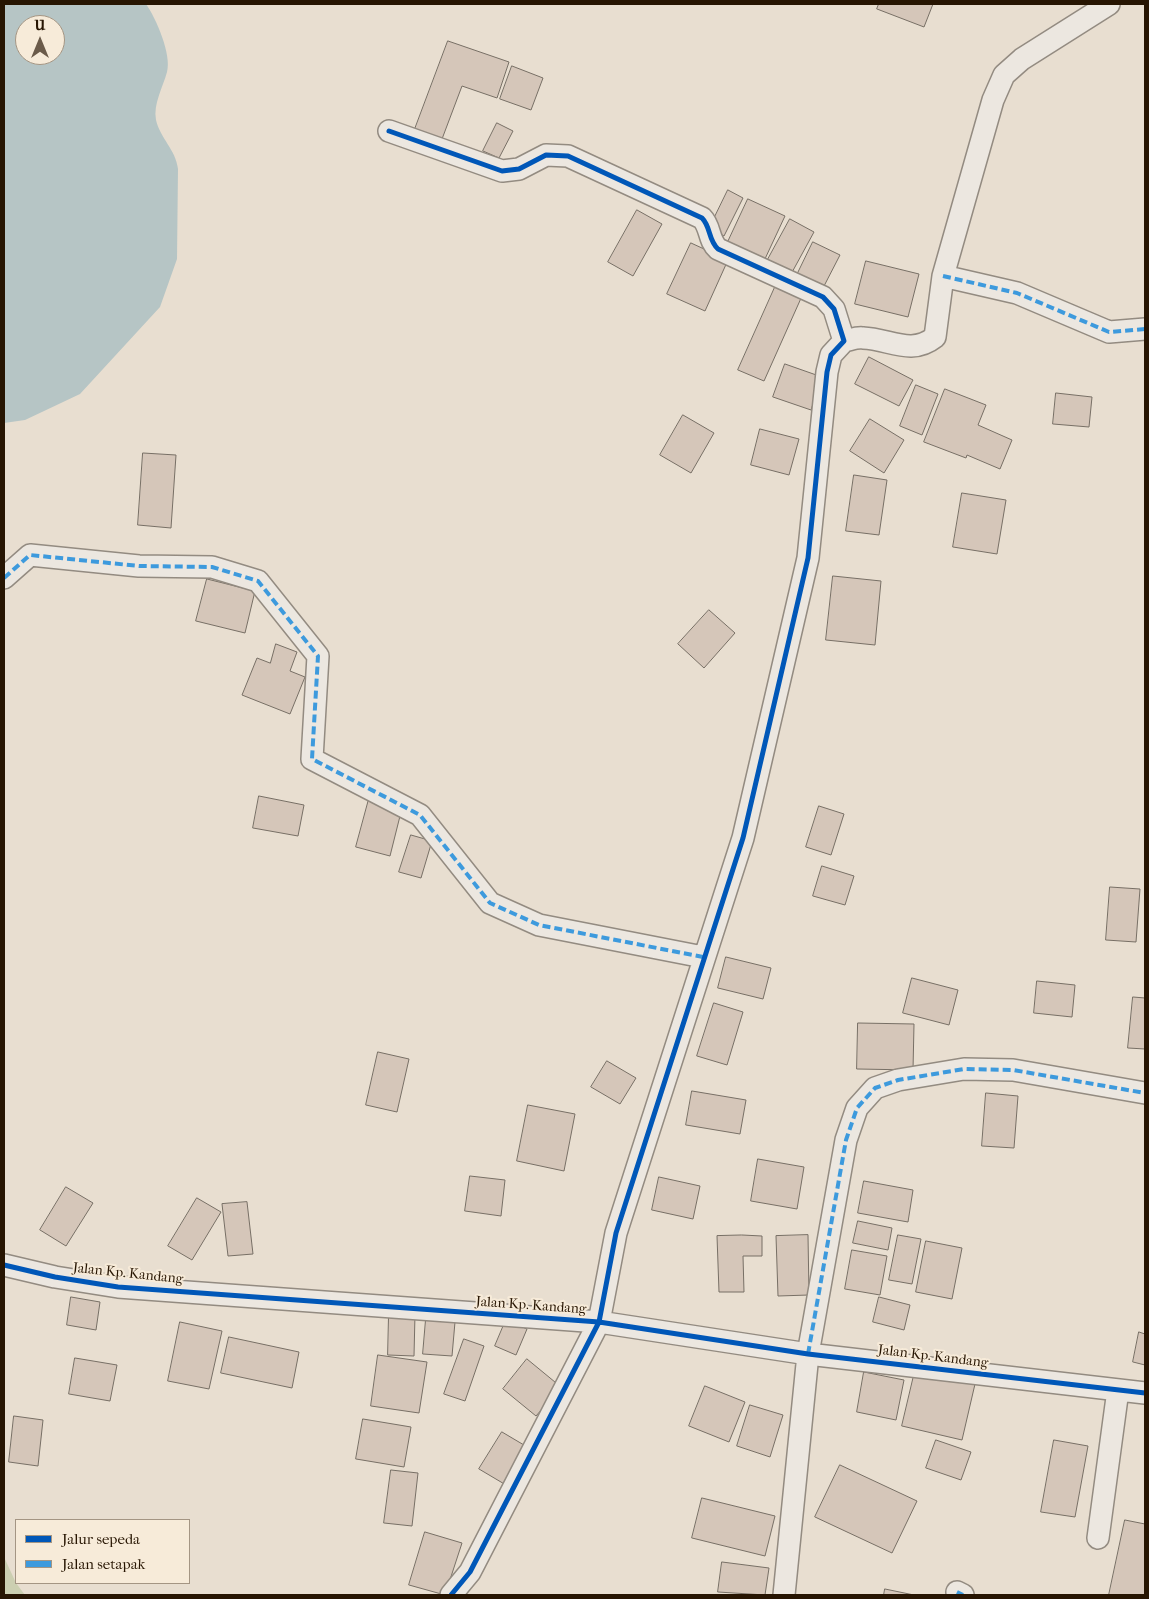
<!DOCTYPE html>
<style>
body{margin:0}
#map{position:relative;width:1149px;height:1599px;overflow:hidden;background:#e8ded0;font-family:"IM FELL French Canon",serif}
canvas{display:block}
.frame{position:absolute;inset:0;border:5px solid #271502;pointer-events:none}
.legend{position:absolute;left:15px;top:1519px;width:175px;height:65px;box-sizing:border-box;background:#f7ebd9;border:1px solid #a49583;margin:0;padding:6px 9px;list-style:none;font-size:15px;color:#271502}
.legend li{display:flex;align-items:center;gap:10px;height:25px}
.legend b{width:25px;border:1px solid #a49583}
.north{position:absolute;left:15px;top:15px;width:50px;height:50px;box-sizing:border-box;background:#f7ebd9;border:1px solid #a49583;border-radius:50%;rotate:0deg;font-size:14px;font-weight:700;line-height:20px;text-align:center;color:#271502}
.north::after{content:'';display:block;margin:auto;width:18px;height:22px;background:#6b5b4a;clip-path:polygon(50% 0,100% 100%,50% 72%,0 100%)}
</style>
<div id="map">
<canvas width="1149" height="1599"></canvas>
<div class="frame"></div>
<ul class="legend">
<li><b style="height:6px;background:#0057b8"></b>Jalur sepeda</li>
<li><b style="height:6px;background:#3d9add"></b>Jalan setapak</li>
</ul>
<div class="north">U</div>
</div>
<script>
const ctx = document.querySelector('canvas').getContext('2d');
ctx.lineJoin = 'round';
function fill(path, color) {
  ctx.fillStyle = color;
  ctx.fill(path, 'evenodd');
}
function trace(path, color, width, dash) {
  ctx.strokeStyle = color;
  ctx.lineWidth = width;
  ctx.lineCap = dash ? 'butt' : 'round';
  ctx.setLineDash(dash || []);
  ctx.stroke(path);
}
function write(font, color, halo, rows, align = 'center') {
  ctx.font = font + ' "IM FELL French Canon",serif';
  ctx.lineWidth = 4;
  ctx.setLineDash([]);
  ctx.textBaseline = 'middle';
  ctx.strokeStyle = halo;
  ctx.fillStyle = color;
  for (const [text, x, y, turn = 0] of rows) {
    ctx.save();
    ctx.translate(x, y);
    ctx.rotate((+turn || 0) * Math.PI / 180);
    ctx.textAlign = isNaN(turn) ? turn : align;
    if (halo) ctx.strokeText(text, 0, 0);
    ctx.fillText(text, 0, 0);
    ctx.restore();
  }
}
fill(new Path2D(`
 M4,1557l12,26 9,12h-21z`), '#cccfb1');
fill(new Path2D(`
 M4,4h142c10,14 26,51 21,68 -4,15 -14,32 -11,48 4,18 20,30 22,49l-1,90 -17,48 -80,87 -55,26 -21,3zM25,25h30v30h-30z`), '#b6c5c5');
const building = new Path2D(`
 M879,4h54l-9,23 -47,-18z
 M448,41l61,21 -12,36 -35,-12 -20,53 -27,-10z
 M512,66l31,12 -12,32 -31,-11z
 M497,123l16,8 -14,27 -16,-7z
 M728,190l15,8 -19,38 -15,-7z
 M748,199l37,17 -21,45 -37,-17z
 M637,210l25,14 -29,52 -25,-14z
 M790,219l24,13 -24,44 -24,-13z
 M813,242l27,13 -17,33 -26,-13z
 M691,243l37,17 -23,51 -38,-17z
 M866,261l53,13 -11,43 -53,-13z
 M776,285l26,11 -38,85 -26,-11z
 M869,357l44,23 -14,26 -44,-22z
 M785,364l37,13 -11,33 -38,-13z
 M916,385l22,9 -16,41 -22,-9z
 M945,389l41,16 -8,20 34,15 -12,29 -33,-14 -1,3 -42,-16z
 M1056,393l36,4 -3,30 -36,-3z
 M683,415l31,18 -23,40 -31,-18z
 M870,419l34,21 -20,33 -34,-22z
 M760,429l39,10 -10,36 -38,-10z
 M143,453l33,2 -5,73 -33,-3z
 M854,475l33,5 -8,55 -33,-4z
 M962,493l44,7 -9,54 -44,-7z
 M833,576l48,5 -6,64 -49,-5z
 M207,579l48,12 -10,42 -49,-12z
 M709,610l26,23 -31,35 -26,-24z
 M276,644l21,8 -7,19 15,6 -15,37 -48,-19 15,-37 13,5z
 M259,796l45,9 -6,31 -45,-8z
 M369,799l33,9 -12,48 -34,-9z
 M819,806l25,8 -13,41 -25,-8z
 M411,835l21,6 -11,37 -22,-6z
 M822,866l32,10 -9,29 -32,-9z
 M1110,887l30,2 -4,53 -30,-2z
 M726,957l45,11 -8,31 -45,-11z
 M912,978l46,12 -9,35 -46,-12z
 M1037,981l38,4 -3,32 -38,-4z
 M1133,997l12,1v51l-17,-1z
 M714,1003l29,9 -16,53 -30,-9z
 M858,1023l56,1 -1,46 -56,-1z
 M378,1052l31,7 -12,53 -31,-7z
 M607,1061l29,17 -16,26 -29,-17z
 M692,1091l54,9 -6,34 -54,-9z
 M986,1093l32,3 -4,52 -32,-2z
 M528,1105l47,9 -11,57 -47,-10z
 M758,1159l46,8 -7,42 -46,-8z
 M470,1176l35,4 -4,36 -36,-5z
 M659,1177l41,9 -7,33 -41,-9z
 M864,1181l49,9 -5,32 -50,-9z
 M66,1187l27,16 -27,43 -26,-16z
 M197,1198l24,14 -29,48 -24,-14z
 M247,1202l6,52 -25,2 -6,-52z
 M858,1221l34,7 -4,22 -35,-7z
 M742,1235l20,1v20h-19l1,36h-25l-2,-56z
 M808,1235l1,60 -31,1 -2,-60z
 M898,1235l23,4 -9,45 -23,-4z
 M926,1241l36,7 -10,51 -36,-7z
 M852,1250l35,6 -7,39 -35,-6z
 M71,1297l29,5 -4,28 -29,-5z
 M879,1297l31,8 -6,25 -31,-8z
 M389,1313l26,1 -1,42 -26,-1z
 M426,1319l29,3 -3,34 -29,-2z
 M506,1320l21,9 -11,26 -21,-9z
 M180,1322l42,9 -13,58 -41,-8z
 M1139,1332l6,2v31l-12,-3z
 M229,1337l70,15 -7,36 -71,-15z
 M464,1339l20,7 -19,55 -21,-7z
 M378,1355l49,7 -8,51 -48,-7z
 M75,1358l42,7 -7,36 -41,-7z
 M527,1359l34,28 -25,29 -33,-27z
 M915,1371l60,13 -13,56 -60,-14z
 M864,1372l40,8 -8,40 -39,-8z
 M705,1386l40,16 -16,40 -40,-16z
 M750,1405l33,10 -13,42 -33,-11z
 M14,1416l29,4 -5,46 -29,-4z
 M363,1419l48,8 -7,40 -48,-8z
 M502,1432l27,16 -23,37 -27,-16z
 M936,1440l35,12 -10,28 -35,-12z
 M1054,1440l34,6 -13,71 -34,-5z
 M840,1465l77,36 -25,52 -77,-36z
 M391,1470l27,3 -6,53 -28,-3z
 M702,1498l73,18 -10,40 -73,-18z
 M1125,1520l20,4v71h-36z
 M425,1532l37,11 -17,52 -36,-10z
 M722,1562l47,6 -4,27 -47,-3z
 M885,1589l29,6h-30z`);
fill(building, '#d5c6b9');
trace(building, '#776f65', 1);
const street = new Path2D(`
 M389,131l113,40 17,-2 27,-14 22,1 134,62c9,9 6,22 16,31l105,48 11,12 10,32 -13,14 -4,17 -19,186 -65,280 -127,395 -17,89 -129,250 -19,23
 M943,276l74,17 92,39 36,-3
 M844,341c6,-1 13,-4 19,-3 27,1 48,18 72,-1l8,-61 50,-176 11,-25 18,-16 87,-55
 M4,578l26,-23 109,11 73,1 46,14 60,75 -6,103 108,56 70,88 49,22 164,32
 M4,1265l51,12 63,10 481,35 209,32 337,39
 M1098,1538l20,-148
 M957,1592l6,3
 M784,1595l24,-241 38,-214 11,-32 18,-20 23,-8 66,-11 49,1 132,23`);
trace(street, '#938b81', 24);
trace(street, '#ece7e0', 21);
trace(new Path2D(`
 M943,276l74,17 92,39 36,-3
 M4,578l26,-23 109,11 73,1 46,14 60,75 -6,103 108,56 70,88 49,22 164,32
 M808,1354l38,-214 11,-32 18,-20 23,-8 66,-11 49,1 132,23
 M957,1592l6,3`), '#3d9add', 4, [8, 4]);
trace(new Path2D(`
 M389,131l113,40 17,-2 27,-14 22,1 134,62c9,9 6,22 16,31l105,48 11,12 10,32 -13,14 -4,17 -19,186 -65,280 -127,395 -17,89 -129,250 -19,23
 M4,1265l51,12 63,10 481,35 209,32 337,39`), '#0057b8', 5);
write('14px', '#271502', '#f7ebd9', [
 ["Jalan Kp. Kandang",128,1274,6],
 ["Jalan Kp. Kandang",531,1306,4],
 ["Jalan Kp. Kandang",933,1357,7]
]);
</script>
